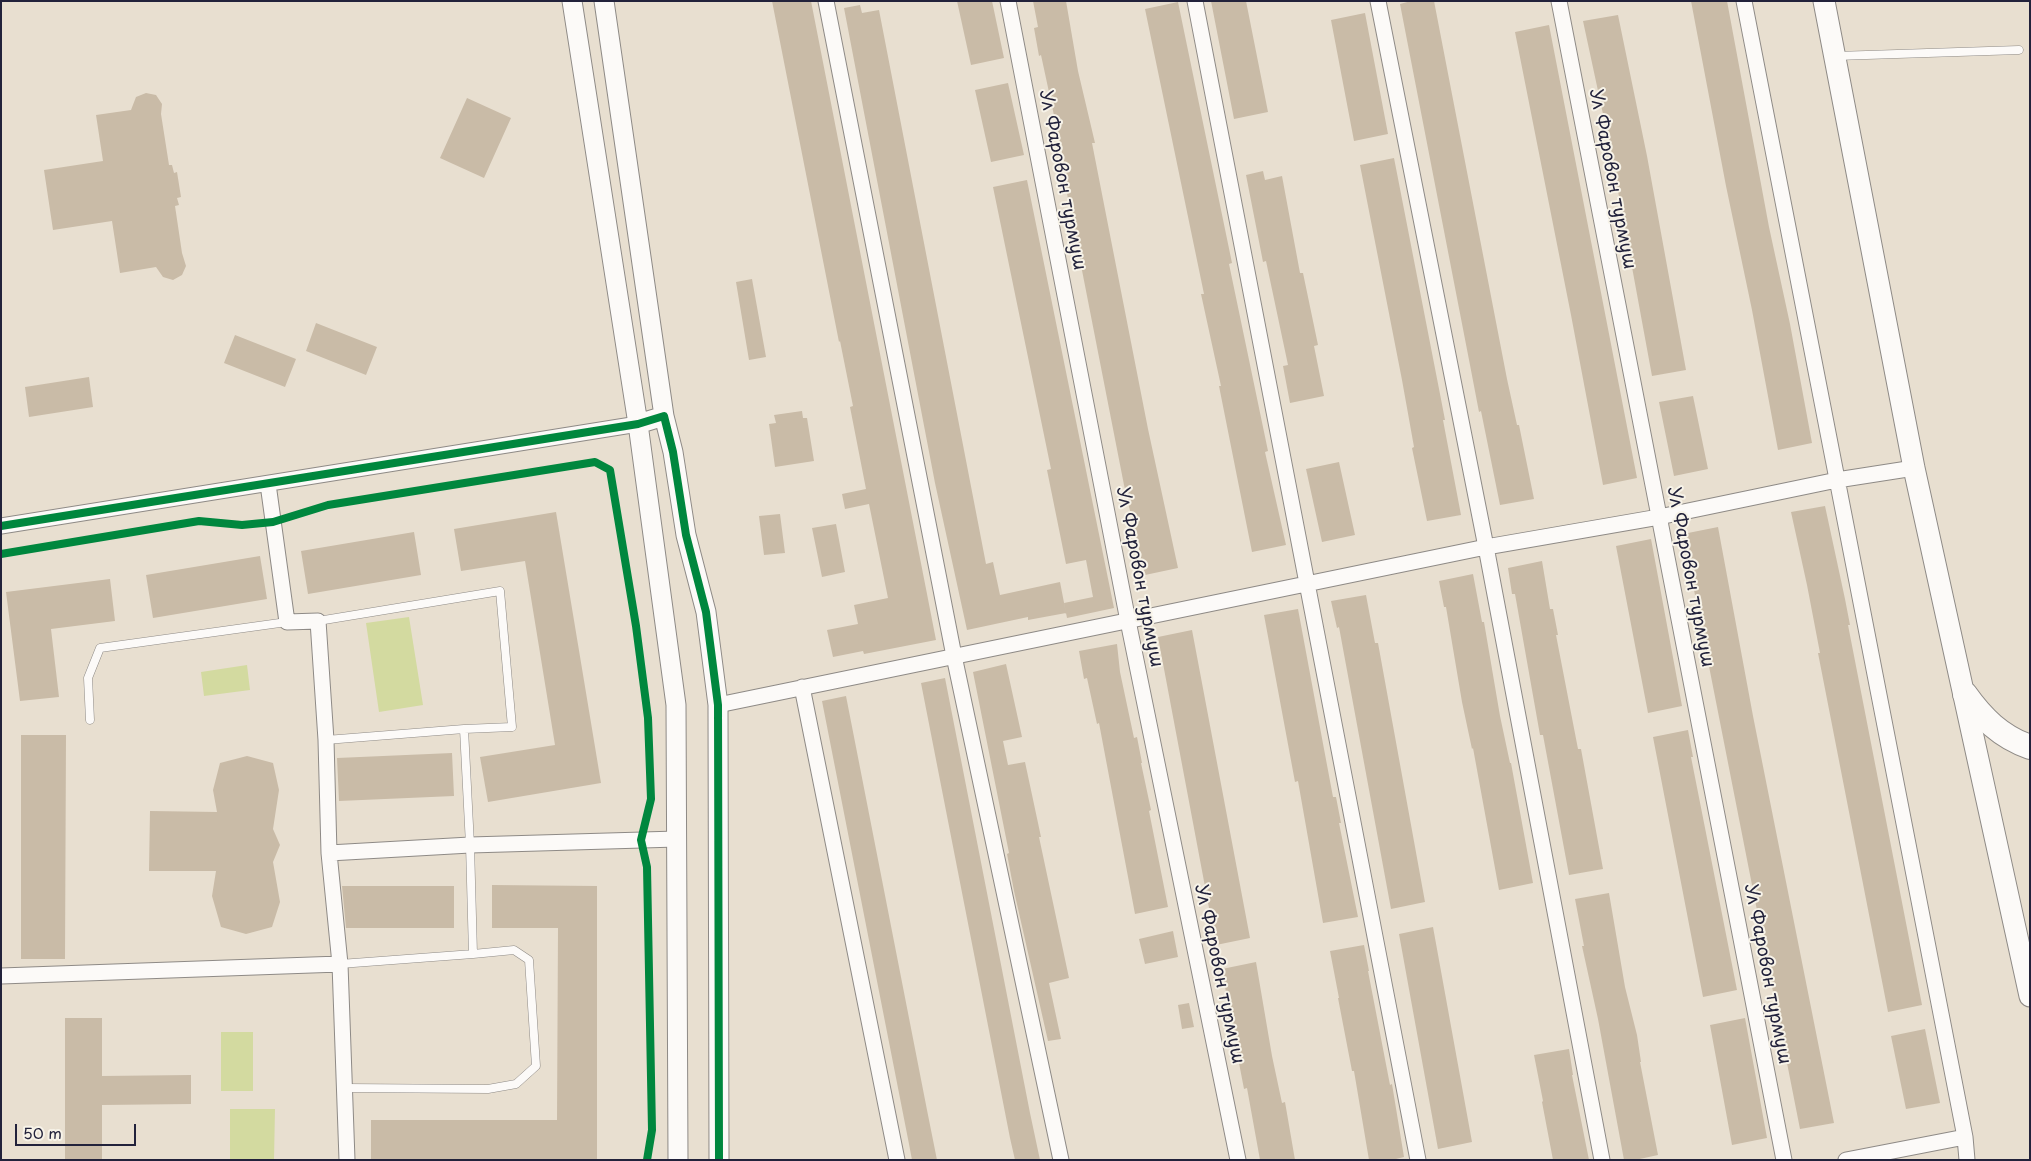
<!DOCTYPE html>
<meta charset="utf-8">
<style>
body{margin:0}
#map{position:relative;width:2031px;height:1161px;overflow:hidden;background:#e8dfd0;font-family:"Playpen Sans",sans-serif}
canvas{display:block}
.frame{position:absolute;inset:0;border:2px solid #22223b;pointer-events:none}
.scale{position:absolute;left:15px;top:1124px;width:121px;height:22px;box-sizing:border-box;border:2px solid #22223b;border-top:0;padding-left:6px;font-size:15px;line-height:18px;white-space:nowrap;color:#22223b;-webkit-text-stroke:4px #f7f3e8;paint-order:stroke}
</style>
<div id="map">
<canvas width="2031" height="1161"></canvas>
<div class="frame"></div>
<div class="scale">50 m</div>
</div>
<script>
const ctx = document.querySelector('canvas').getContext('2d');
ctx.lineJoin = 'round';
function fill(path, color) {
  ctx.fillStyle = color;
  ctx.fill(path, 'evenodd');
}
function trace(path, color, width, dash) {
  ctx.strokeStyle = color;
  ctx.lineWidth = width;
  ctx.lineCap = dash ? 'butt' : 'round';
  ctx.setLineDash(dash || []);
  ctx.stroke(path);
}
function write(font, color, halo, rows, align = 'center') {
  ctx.font = font + ' "Playpen Sans",sans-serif';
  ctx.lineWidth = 4;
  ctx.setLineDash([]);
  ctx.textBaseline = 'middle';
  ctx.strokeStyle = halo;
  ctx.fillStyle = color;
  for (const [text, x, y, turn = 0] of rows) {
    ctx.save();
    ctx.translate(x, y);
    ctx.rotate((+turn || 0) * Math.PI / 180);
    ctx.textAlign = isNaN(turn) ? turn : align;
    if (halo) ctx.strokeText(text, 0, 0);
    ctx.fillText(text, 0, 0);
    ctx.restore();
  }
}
fill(new Path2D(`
 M409,617l14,88 -44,7 -13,-89z
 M247,665l3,25 -46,6 -3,-24z
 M221,1032h32v59h-32z
 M230,1109h45l-1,51h-44z`), '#d3daa0');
fill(new Path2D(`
 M772,1h39l125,639 -72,14 -1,-3 -30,6 -6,-27 31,-6 -4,-19 34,-7 -19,-94 -24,5 -3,-15 24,-5 -16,-82 3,-1 -13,-65 -1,1z
 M957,1h35l12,57 -33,7z
 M1033,1h33l12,70 17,72h-3l56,286 30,139 -33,7 -21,-90 -54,-276 -9,-47h3l-23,-107 -2,1 -5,-28 4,-1z
 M1211,1h35l22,111 -34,7z
 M1411,1h23l73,378 10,46h2l15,74 -34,6 -19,-94 -2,1 -9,-47 -70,-361z
 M1691,1h36l42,226 21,97 22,119 -34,7 -26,-140 -26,-124z
 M1178,2l54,261 -3,1 39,187 -3,1 21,93 -34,7 -33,-166h2l-20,-92h3l-59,-285z
 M860,5l2,8 17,-3 107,554 7,-2 7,33 60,-13 6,31 -38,7v-3l-61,13 -32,-147 -91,-475z
 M1365,13l23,121 -34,7 -23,-121z
 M1618,15l29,141 39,214 -34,6 -43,-234 -26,-121z
 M1549,25l88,453 -34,7 -32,-170 -56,-283z
 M1008,83l16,72 -33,7 -16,-72z
 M146,93l10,2 6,9 -1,10 8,51h3l2,8 3,-1 4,25 -4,1 2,7 -4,1 7,47 4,13 -4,9 -9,5 -10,-3 -7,-10 -36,6 -8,-52 -59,9 -9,-60 59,-9 -7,-46 35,-5 5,-13z
 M467,98l44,20 -27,60 -44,-20z
 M1394,158l46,236 5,26h-2l18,95 -34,6 -15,-73 2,-1 -12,-67 -42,-215z
 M1263,171l2,9 17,-4 18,97h3l15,72 -4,1 10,50 -34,7 -7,-37 5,-1 -22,-104 -3,1 -17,-87z
 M1027,180l87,428 -47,10 -3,-15 29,-6 -7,-37 -20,4 -19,-94 4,-1 -58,-282z
 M752,279l14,78 -17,3 -13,-78z
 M316,323l61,24 -11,28 -60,-24z
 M235,335l61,24 -11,28 -61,-24z
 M89,377l4,30 -64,10 -4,-30z
 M1693,396l15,73 -34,7 -15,-74z
 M802,411l1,7h4l7,43 -39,6 -6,-43 7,-1 -2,-8z
 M1339,462l16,73 -33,7 -16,-73z
 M1825,506l20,93 5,26h-2l74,380 -34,7 -70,-359h2l-13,-68 -16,-73z
 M556,512l45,271 -113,19 -8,-45 75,-12 -30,-184 -64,10 -7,-42z
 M780,514l5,39 -21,2 -5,-39z
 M836,524l9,48 -23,5 -10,-49z
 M1718,527l35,189 81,407 -34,6 -117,-595z
 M414,532l7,43 -113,19 -7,-43z
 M1651,539l31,167 -34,7 -32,-167z
 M260,556l7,43 -114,19 -7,-43z
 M1542,561l8,48h3l5,26h-2l22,114h3l22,120 -34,6 -26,-140h-3l-25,-141h-3l-4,-26z
 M1473,574l9,48h2l16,94 10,47h1l22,120 -34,7 -26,-142 -1,1 -10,-47 -16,-95h-2l-5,-26z
 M110,579l5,42 -64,8 8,68 -39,4 -14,-109z
 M1366,595l9,48h3l47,259 -34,7 -52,-282 -2,1 -6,-27z
 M1298,609l26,140 9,48h3l5,26h-2l19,94 -35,6 -25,-142 -3,1 -31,-167z
 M1192,630l58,308 -34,7 -58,-308z
 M1117,644l3,28 14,66 3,-1 5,26h-1l10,47 -2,1 19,96 -33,7 -36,-191 -2,1 -10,-46 -3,1 -5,-28z
 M1006,664l16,73 -19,4 5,24 17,-3 16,75h-2l30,141 -20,5 12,56 -13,2 -34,-150 -7,-37 2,-1 -36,-181z
 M945,678l85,435 10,47h-25l-5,-22 -89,-455z
 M846,696l81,414 10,50h-25l-3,-16 -87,-443z
 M1688,730l5,27h-2l46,233 -34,7 -50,-260z
 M21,735h45l-1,224h-44z
 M452,753l2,43 -115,5 -2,-43z
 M247,756l26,7 6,27 -6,39 7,16 -7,17 7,40 -8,25 -26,7 -25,-7 -9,-31 4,-25h-67l1,-60 67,1 -4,-22 7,-27z
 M492,885l105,1v274h-226v-40h186l1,-192h-66z
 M342,886h112v42h-108z
 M1609,893l16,94 12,48 4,27h-1l18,93 -23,5h-11l-26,-141 -16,-73h2l-9,-47z
 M1433,927l39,215 -34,7 -39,-215z
 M1173,931l5,26 -33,7 -6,-25z
 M1364,945l5,26h-1l22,114 2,-1 12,73 -12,3h-23l-15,-89h-2l-14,-73h1l-9,-47z
 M1256,962l16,94 10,47 3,-1 10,58h-35l-13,-72 -3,1 -14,-73 -8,-47z
 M1189,1003l5,24 -12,2 -4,-24z
 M65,1018h37v58l89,-1v29l-89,1v55h-37z
 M1745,1018l22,120 -35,7 -22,-120z
 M1925,1029l15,74 -34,6 -15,-73z
 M1569,1049l4,26h-1l17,85h-36l-11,-58 1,-1 -9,-46z`), '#c9bba7');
const service = new Path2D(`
 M1836,56l183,-6
 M318,621l182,-30 12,136 -48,2
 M90,720l-2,-42 12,-30 187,-26
 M326,740l138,-11 6,116 3,109 41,-4 15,10 7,106 -20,18 -28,5 -144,-1
 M340,964l133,-10`);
const minor = new Path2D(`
 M826,1l128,655 107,504
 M1008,1l120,620 110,539
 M1195,1l223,1159
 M1378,1l108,546 116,613
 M1559,1l225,1159
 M1744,1l221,1136 2,23
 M268,484l19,138 31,-1 8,119 3,113 11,111
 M1,526l637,-102
 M802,687l95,473
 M718,705l768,-158 173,-30 178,-37 77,-12
 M329,853l141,-8 207,-6
 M1,976l339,-12 7,196
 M1846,1160l119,-23`);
const tertiary = new Path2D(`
 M572,1l66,423 38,281 2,455
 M604,1l60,415
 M638,424l26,-8 9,36 13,83 20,77 12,93 1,455`);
const secondary = new Path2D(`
 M1824,1l90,467 116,528`);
const primary = new Path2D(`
 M1965,694c17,24 36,43 65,53`);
trace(service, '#8e8a86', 9);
trace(minor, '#8e8a86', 17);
trace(tertiary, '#8e8a86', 21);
trace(secondary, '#8e8a86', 23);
trace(primary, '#8e8a86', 26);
trace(service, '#fcfaf8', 8);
trace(minor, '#fcfaf8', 15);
trace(tertiary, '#fcfaf8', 19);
trace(secondary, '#fcfaf8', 21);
trace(primary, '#fcfaf8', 24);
trace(new Path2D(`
 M1,526l637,-102 26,-8 9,36 13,83 20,77 12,93 1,455
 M1,554l198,-33 43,4 31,-3 55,-17 267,-43 15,8 26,156 12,92 3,81 -10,41 6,27 5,263 -5,30`), '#00873e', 8);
write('18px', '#22223b', '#f7f3e8', [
 ["Ул Фаровон турмуш",1612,179,79],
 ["Ул Фаровон турмуш",1062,180,79],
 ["Ул Фаровон турмуш",1139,577,79],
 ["Ул Фаровон турмуш",1690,577,79],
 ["Ул Фаровон турмуш",1219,974,78],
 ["Ул Фаровон турмуш",1767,974,79]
]);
</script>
